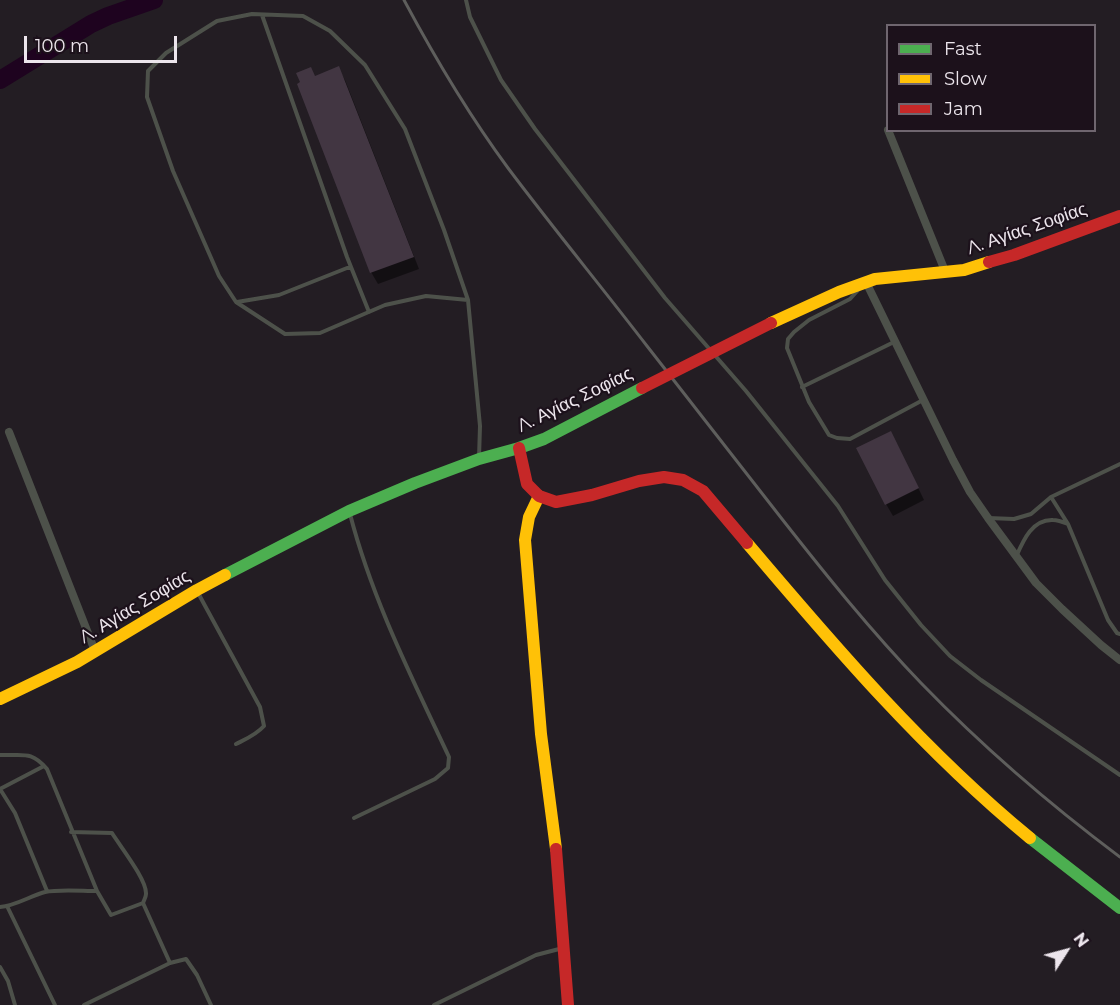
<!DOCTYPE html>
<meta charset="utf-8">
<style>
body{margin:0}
#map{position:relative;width:1120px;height:1005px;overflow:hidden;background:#231d23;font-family:Montserrat,sans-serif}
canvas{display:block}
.legend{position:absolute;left:886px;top:24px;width:210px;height:108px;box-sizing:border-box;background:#1c111b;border:2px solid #6f666f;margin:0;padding:8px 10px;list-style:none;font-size:18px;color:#ece5ec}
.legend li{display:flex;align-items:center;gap:12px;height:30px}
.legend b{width:30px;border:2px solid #6f666f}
.north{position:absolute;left:1036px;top:921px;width:60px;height:60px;-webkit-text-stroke:4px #1c111b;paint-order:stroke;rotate:54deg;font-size:16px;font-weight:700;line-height:24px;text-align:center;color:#ece5ec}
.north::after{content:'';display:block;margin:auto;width:21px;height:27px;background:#ece5ec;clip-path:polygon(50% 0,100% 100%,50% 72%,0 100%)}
.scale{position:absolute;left:24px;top:36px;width:153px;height:27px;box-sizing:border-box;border:3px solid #ece5ec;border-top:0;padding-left:8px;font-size:18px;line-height:21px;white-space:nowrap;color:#ece5ec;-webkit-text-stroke:4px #1c111b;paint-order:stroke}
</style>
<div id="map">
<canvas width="1120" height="1005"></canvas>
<ul class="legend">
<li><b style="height:8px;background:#4caf50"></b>Fast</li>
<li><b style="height:8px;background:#ffc107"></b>Slow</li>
<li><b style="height:8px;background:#c62828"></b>Jam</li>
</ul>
<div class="north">N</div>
<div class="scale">100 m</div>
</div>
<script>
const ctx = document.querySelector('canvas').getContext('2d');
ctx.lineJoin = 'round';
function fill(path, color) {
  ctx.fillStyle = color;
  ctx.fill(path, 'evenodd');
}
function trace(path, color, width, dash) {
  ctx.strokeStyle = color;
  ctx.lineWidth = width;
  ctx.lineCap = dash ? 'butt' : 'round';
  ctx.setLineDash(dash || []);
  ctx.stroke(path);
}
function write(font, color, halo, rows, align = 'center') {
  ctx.font = font + ' Montserrat,sans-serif';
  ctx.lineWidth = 4.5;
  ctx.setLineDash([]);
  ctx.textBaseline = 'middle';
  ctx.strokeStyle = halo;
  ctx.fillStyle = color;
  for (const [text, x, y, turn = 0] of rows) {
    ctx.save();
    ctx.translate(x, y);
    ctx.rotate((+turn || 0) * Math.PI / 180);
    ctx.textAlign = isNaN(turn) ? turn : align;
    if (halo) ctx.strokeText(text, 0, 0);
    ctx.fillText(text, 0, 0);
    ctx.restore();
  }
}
fill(new Path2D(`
 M338,68l7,12 74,189 -41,15 -7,-12 -55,-194z
 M897,444l27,56 -31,16 -7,-12z`), '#0007');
trace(new Path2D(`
 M0,80l91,-56 17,-8 46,-16`), '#1e031f', 18);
fill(new Path2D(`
 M339,66l75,191 -44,16 -73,-189 3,-2 -4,-9 15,-6 4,9z
 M891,431l28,57 -34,17 -29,-57z`), '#423642');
trace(new Path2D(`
 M466,0l4,17 31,63 34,49 130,169 81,93 92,115 47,74 36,45 29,31 31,24 139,95
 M262,15l85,242 22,55
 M859,289l-9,10 -41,21 -15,12 -6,7 -1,9 22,54 20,33 8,3 13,1 73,-39
 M468,300l-42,-4 -41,9 -65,28 -35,1 -49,-32 -17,-26 -46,-105 -26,-74 1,-26 18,-18 51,-32 35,-7 51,2 27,15 35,34 40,64 39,101 24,70 12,126 -1,32
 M237,302l42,-7 68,-27h4
 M802,387l92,-45
 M1051,497l17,27 40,96 9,13 3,1
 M350,514c22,85 62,164 99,243l-1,11 -13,11 -81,39
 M988,518l26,1 17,-5 20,-17 69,-33
 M1016,557c7,-16 16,-38 37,-37 5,0 10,2 15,4
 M197,591l63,116 4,19c-8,9 -18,13 -28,18
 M0,755c23,1 31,-5 47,14l50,122 14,24 32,-12
 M0,789l15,24 32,78
 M0,789l44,-23
 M71,832l41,1c8,13 35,47 34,61 0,3 -2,6 -3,9l27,60
 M7,906l48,99
 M0,907c15,-1 30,-11 45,-15 13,-3 37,-1 52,-1
 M0,967l8,14 7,24
 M84,1005l86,-42 16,-4 11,16 14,30
 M434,1005l102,-50 27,-7`), '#4d514a', 4);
trace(new Path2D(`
 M888,130l57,141
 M866,282l87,178 17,32 18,26 48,65 26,26 39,36 19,15
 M9,432l86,219`), '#4d514a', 8);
trace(new Path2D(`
 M225,575l124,-64 66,-28 64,-24 40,-11 25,-9 98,-51
 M1030,838l90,70`), '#4caf50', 12);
trace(new Path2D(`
 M771,323l68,-31 36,-13 89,-9 25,-8
 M539,496l-10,21 -4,23 16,194 15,115
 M747,543c88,104 177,208 283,295
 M0,699l77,-37 120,-72 28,-15`), '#ffc107', 12);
trace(new Path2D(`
 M989,262l25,-7 106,-39
 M519,448l8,36 12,12 17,6 36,-7 47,-14 25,-4 19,3 20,11 44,52
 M556,849l12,156`), '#c62828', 12);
trace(new Path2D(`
 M404,0c31,58 65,115 104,168 45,60 93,118 139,178 45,58 90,115 135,173 44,56 89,112 139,164 61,63 128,121 199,174`), '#5e5e5c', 3);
trace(new Path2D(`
 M642,388l129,-65`), '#c62828', 12);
write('18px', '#ece5ec', '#1c111b', [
 ["Λ. Αγίας Σοφίας",1027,229,-19],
 ["Λ. Αγίας Σοφίας",575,400,-26],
 ["Λ. Αγίας Σοφίας",135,607,-31]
]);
</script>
